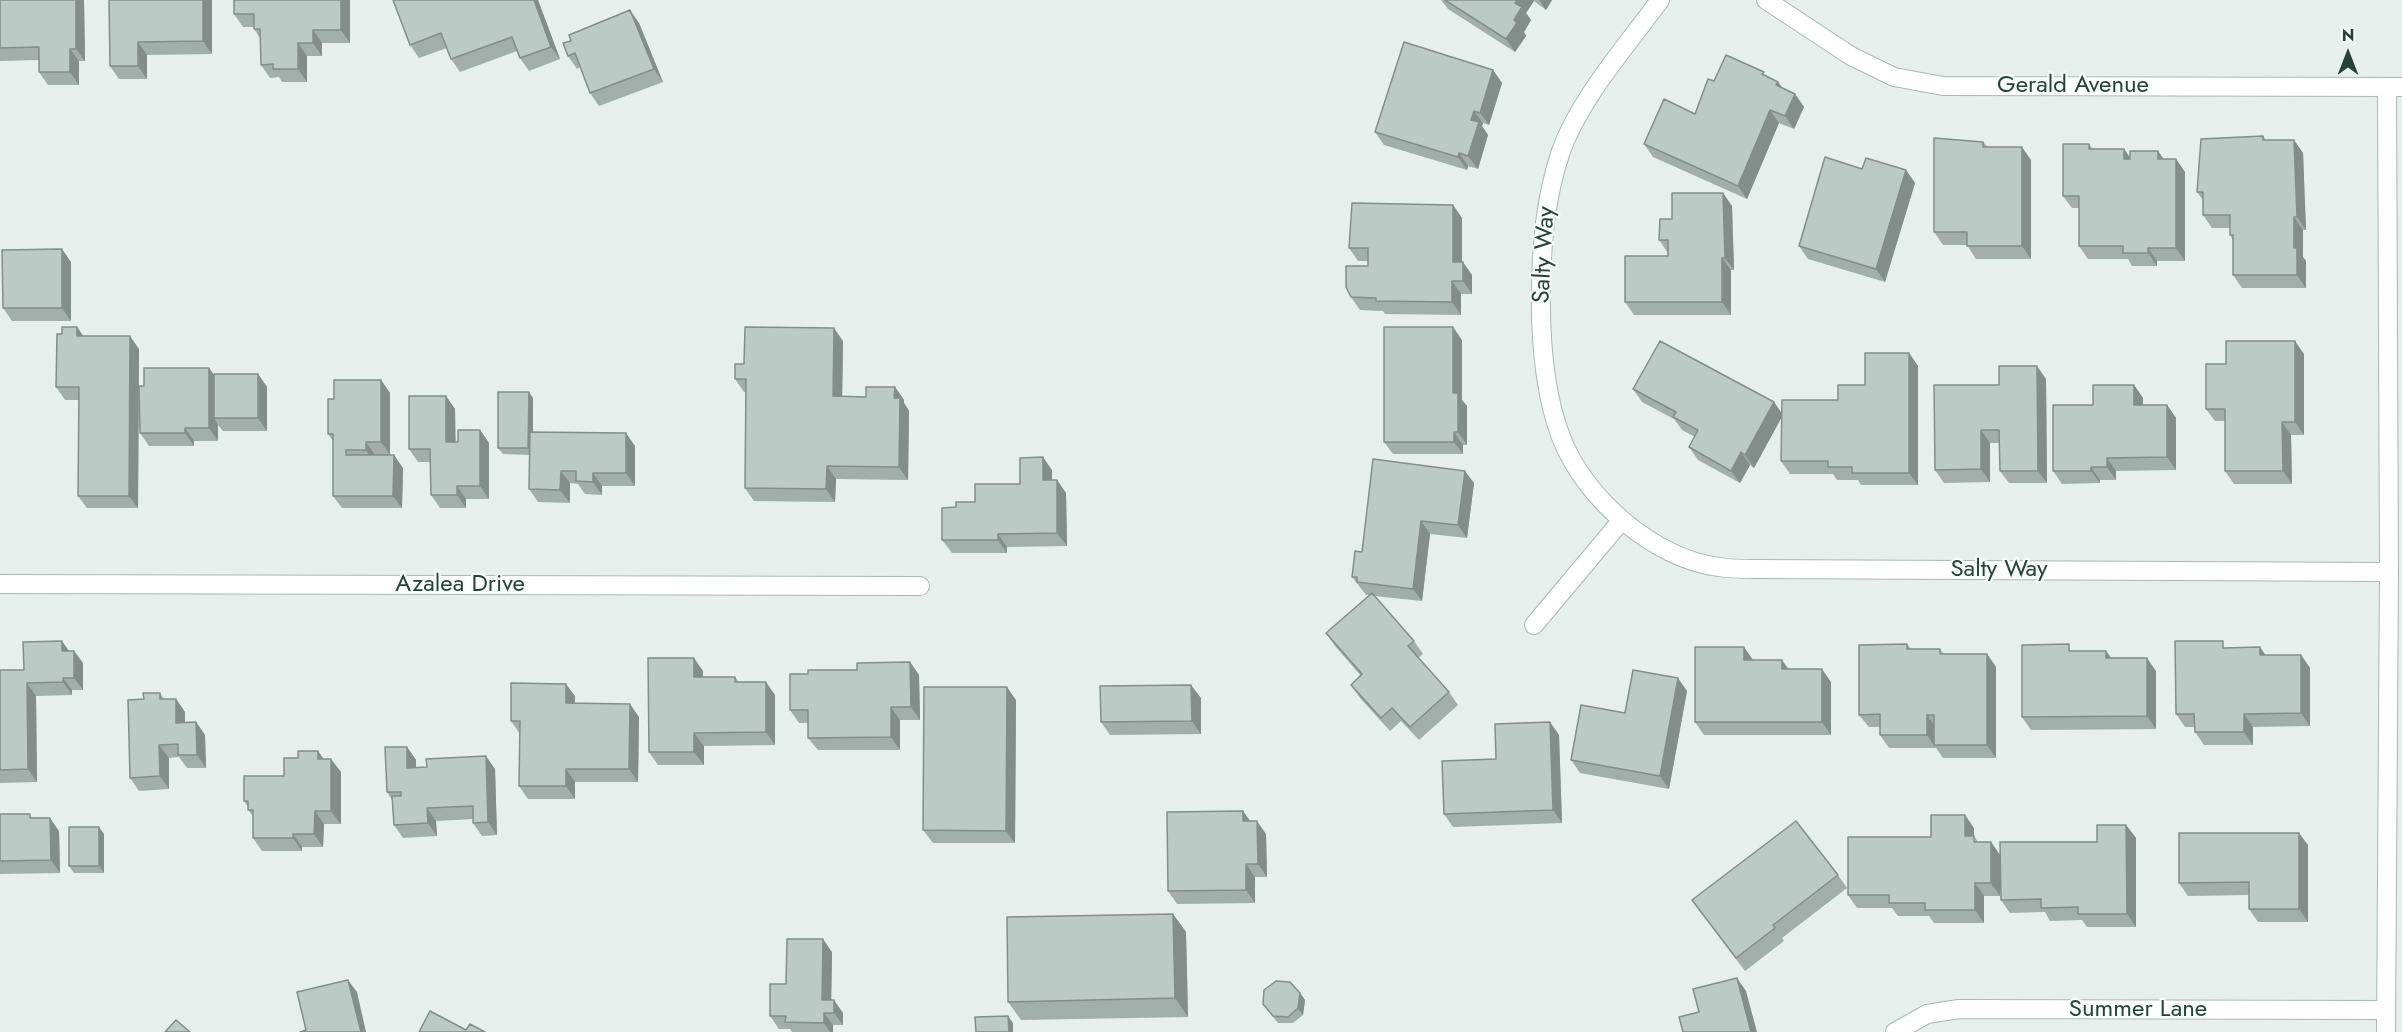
<!DOCTYPE html>
<style>
body{margin:0}
#map{position:relative;width:2402px;height:1032px;overflow:hidden;background:#e6efeb;font-family:Jost,sans-serif}
canvas{display:block}
.north{position:absolute;left:2318px;top:24px;width:60px;height:60px;-webkit-text-stroke:4px #f7fbf9;paint-order:stroke;rotate:0deg;font-size:16px;font-weight:700;line-height:24px;text-align:center;color:#24423a}
.north::after{content:'';display:block;margin:auto;width:21px;height:27px;background:#24423a;clip-path:polygon(50% 0,100% 100%,50% 72%,0 100%)}
</style>
<div id="map">
<canvas width="2402" height="1032"></canvas>
<div class="north">N</div>
</div>
<script>
const ctx = document.querySelector('canvas').getContext('2d');
ctx.lineJoin = 'round';
function trace(path, color, width, dash) {
  ctx.strokeStyle = color;
  ctx.lineWidth = width;
  ctx.lineCap = dash ? 'butt' : 'round';
  ctx.setLineDash(dash || []);
  ctx.stroke(path);
}
function fill(path, color) {
  ctx.fillStyle = color;
  ctx.fill(path, 'evenodd');
}
function write(font, color, halo, rows, align = 'center') {
  ctx.font = font + ' Jost,sans-serif';
  ctx.lineWidth = 4.5;
  ctx.setLineDash([]);
  ctx.textBaseline = 'middle';
  ctx.strokeStyle = halo;
  ctx.fillStyle = color;
  for (const [text, x, y, turn = 0] of rows) {
    ctx.save();
    ctx.translate(x, y);
    ctx.rotate((+turn || 0) * Math.PI / 180);
    ctx.textAlign = isNaN(turn) ? turn : align;
    if (halo) ctx.strokeText(text, 0, 0);
    ctx.fillText(text, 0, 0);
    ctx.restore();
  }
}
const minor = new Path2D(`
 M1660,0c-34,47 -80,98 -99,151 -15,45 -19,87 -20,134 -1,50 2,105 20,152 23,61 93,122 158,130 12,2 24,2 36,2l634,3
 M1766,0l85,56 43,21 49,9 459,1
 M0,584l920,2
 M1534,625l88,-105
 M1895,1032l32,-18 32,-5 427,1
 M2386,1032l3,-460 -2,-485`);
trace(minor, '#a8b8b2', 20);
trace(minor, '#fff', 18);
fill(new Path2D(`
 M0,0h84l1,61h-6v24h-31l-9,-13v-12l-39,1z
 M109,0h103v54l-65,1v24h-28l-9,-13z
 M350,0v43h-28v13h-15v26h-25l-3,-5 -9,1 -9,-13 -1,-27 -6,-9v-2h-11l-9,-13z
 M393,0h145l22,59 -31,12 -9,-13 -3,-7 -57,21 -9,-13 -4,-11 -28,10 -9,-13z
 M1441,0h111l-6,10 -12,-9 -8,12 5,7 -7,12 2,4 -11,16 -67,-43z
 M639,23l24,59 -64,24 -9,-13 -10,-26 -3,2 -9,-13z
 M1493,70l9,13 -13,42 -6,-2 -1,3 6,9 -10,34 -10,-3 -1,4 -83,-25 -9,-13z
 M1767,76l11,6 5,7 12,5 9,13 -10,22 -15,-6 -32,76 -94,-42 -9,-13 51,-30 19,-33z
 M2263,136l3,4h28l9,13 3,77h-3v27l3,4v27h-64l-9,-13v-35l-3,-5v-7h-18l-9,-13v-15l-6,-8z
 M1983,142l5,5 43,13v99h-55l-9,-14h-24l-9,-13z
 M2089,144l4,5h31l6,9 28,-7 5,8h13l9,13v89h-28v5h-25l-4,-7h-40l-9,-13v-38h-7l-9,-12z
 M1862,169l44,1 9,13 -30,99 -77,-23 -9,-13z
 M1723,193l9,13 2,64h-3v45h-97l-9,-13 43,-46v-3l-9,-13 13,-21z
 M1453,205l9,13v44l10,13v19h-11v21l-76,-1 -2,-3 -23,-1 -9,-13 17,-31v-5h-10l-9,-13z
 M71,262v59h-59l-9,-13z
 M77,327l6,9 56,13 -1,159h-51l-9,-12 1,-96h-14l-9,-13 6,-53z
 M1462,340v60l5,6v39h-4v9h-70l-9,-12z
 M843,341l-1,55 24,1 29,-10 9,13v3l5,8 -1,69 -72,-1 -1,23 -81,-1 -9,-13 1,-96h-2l-9,-13 9,-15z
 M1909,353l9,13v119h-57l-3,-5h-21l-4,-6h-43l-9,-13v-43l-27,50 -4,-3 -10,18 -42,-23 -9,-13 6,-10 -13,-7 -8,-11 -32,-17 -9,-13 141,13 7,11 57,-13 27,-15z
 M2304,354v81h-13l1,49h-58l-9,-13v-50h-10l-9,-12 20,-45z
 M209,368l5,7 44,-1 9,13v44h-44l-5,-6v16h-24v5h-45l-9,-13 4,-47z
 M2046,379l1,104h-38l-9,-12 -1,-28h-9v39l-46,1 -9,-13 64,-85z
 M381,380l9,13v62l13,13 -1,40h-60l-9,-12v-55l-5,-7 6,-35z
 M2134,385l9,13v7h24l9,13v52l-60,1v9h-16v3l-38,1 -9,-13 40,-66z
 M446,396l9,13v33h3l22,-12 9,13v56h-23v9h-26l-9,-13 -1,-33h-12l-9,-13z
 M533,398v34l102,14v40h-33v9l-17,-1 -7,-10 -8,-1v20l-32,-1 -9,-13v-34l-26,-1 -5,-6z
 M1052,470v10h5l9,13 1,53 -60,1v6h-55l-10,-13 14,-33 19,-5z
 M1474,483l-7,55 -37,-4 -8,67 -48,-5 40,45 9,13 -5,4 31,34 9,13 -39,35 -18,-19 -11,10 -30,-33 -9,-13 10,-9 -26,-30 -9,-13 43,-38h-3l-14,-18 10,-25z
 M1907,644l4,5h29l4,5h43l9,13v91h-53l-7,-10h-47l-9,-13v-8h-11l-10,-12z
 M2228,648l37,7h36l9,13v58l-57,1v18h-49l-9,-13v-5h-10l-9,-13z
 M68,651h6l9,12v27h-11v5l-36,1 1,86 -37,1v-113h24z
 M2074,651h32l5,7 45,13v58l-125,1 -9,-13z
 M1753,660h29l6,9 43,13v53h-127l-9,-13z
 M910,662l9,13 1,45h-20v30h-82l-10,-12v-15h-9l-9,-13 18,-36 49,-4z
 M703,671v6h32l4,5 36,13v50l-71,1v19h-46l-9,-13z
 M1687,691l-18,98 -89,-16 -9,-13 54,-47z
 M160,693l4,6h12l9,13v11l11,-1 9,13 1,33h-19l-8,-11 -10,1v31l-30,2 -9,-13 14,-79z
 M575,696v7l64,14 -1,65h-63v17h-47l-9,-13 1,-52 -9,-13z
 M1201,698v36l-91,1 -9,-13z
 M1016,700l-1,143h-82l-10,-13z
 M1550,722l9,13 3,88 -109,4 -9,-13 52,-55z
 M407,747l9,13v8l79,1 2,66 -15,1 -9,-13v-4l-37,2 1,15 -34,2 -9,-13 -2,-25 -5,-8z
 M318,751l5,8 18,13v52h-17l-1,23h-21v4h-40l-9,-13v-22l-5,-6v-3l-4,-6 40,-25 14,-18z
 M1243,811l7,10 16,13 1,43h-12v26l-78,1 -9,-13z
 M0,814l33,4 26,13 1,42 -60,1z
 M2126,825l10,13v89h-49l-5,-7 -32,1 -5,-9 -35,1 -9,-13z
 M1974,828v8l4,6h13l9,13v41h-16v27h-50l-5,-7h-31l-6,-8h-35l-9,-13 83,-58z
 M104,834v39h-30l-5,-7z
 M2308,845v77h-50l-9,-13v-14l-61,1 -9,-13z
 M1838,875l9,13 -65,50 2,3 -39,30 -53,-71z
 M1173,914l13,18 2,85 -167,3 -13,-18z
 M832,952l-1,48 12,13v12h-10v7h-41l-2,-3h-11l-9,-13 16,-32z
 M1300,993l5,7 -2,15 -10,8h-15l-15,-19z`), '#a1aea9');
fill(new Path2D(`
 M76,0h8l1,61 -9,-12z
 M203,0h9v54l-9,-13z
 M341,0h9v43l-9,-13z
 M534,0h4l22,59 -9,-12z
 M1517,0h16l1,1 -8,12 5,7 -7,12 2,4 -11,16 -9,-13 8,-19 1,-17z
 M1539,0h13l-6,10z
 M630,10l9,13 24,59 -9,-13z
 M313,30l9,13v13l-9,-13z
 M138,42l9,13v24l-9,-13z
 M298,43l9,13v26l-9,-13z
 M70,49l9,12v24l-9,-13z
 M1493,70l9,13 -13,42 -9,-12z
 M1778,82l9,12 -11,-9z
 M1795,94l9,13 -10,22 -9,-13z
 M1770,110l9,13 -32,76 -9,-13z
 M1474,111l9,12 -1,3 6,9 -10,34 -10,-13 3,-36z
 M2294,140l9,13 3,77 -9,-13z
 M2022,147l9,13v99l-9,-13z
 M2124,149l9,13 -9,-3z
 M2158,151l9,13 -9,-5z
 M1459,153l9,13 -1,4 -9,-13z
 M2176,159l9,13v89l-9,-13z
 M1906,170l9,13 -30,99 -9,-13z
 M1723,193l9,13 2,64 -9,-12z
 M1453,205l9,13v57l-9,-13z
 M2294,217l9,13v27l3,4v27l-9,-13 -3,-27z
 M2148,248l9,13v5l-9,-13z
 M62,249l9,13v59l-9,-13z
 M1722,258l9,12v45l-9,-13z
 M1463,262l9,13v19l-9,-13z
 M1452,281l9,13v21l-9,-13z
 M77,327l9,13 -9,-4z
 M1453,327l9,13v60l5,6v39l-9,-13 -5,-39z
 M834,328l9,13 -1,68 -9,-13z
 M130,336l9,13 -1,159 -9,-12z
 M2295,341l9,13v81l-9,-13z
 M1909,353l9,13v119l-9,-12z
 M2037,366l9,13 1,104 -9,-12z
 M209,368l9,13 -4,37 4,7v16l-9,-13z
 M258,374l9,13v44l-9,-13z
 M381,380l9,13v62l-9,-13z
 M2134,385l9,13v20l-9,-13z
 M895,387l9,13v3l5,8 -1,69 -9,-13 -5,-69z
 M529,392l4,6v57l-5,-7z
 M446,396l9,13 1,45 -10,-12z
 M1774,402l9,13 -29,53 -9,-13z
 M2167,405l9,13v52l-9,-13z
 M2282,422l9,13 1,49 -9,-13z
 M185,428l9,13v5l-9,-13z
 M480,430l9,13v56l-9,-13z
 M1981,430l9,13v39l-9,-13z
 M1454,432l9,13v9l-9,-12z
 M626,433l9,13v40l-9,-13z
 M366,442l9,13v8l-9,-13z
 M1741,452l9,13 -10,18 -9,-12z
 M394,455l9,13 -1,40 -9,-12z
 M1043,457l9,13v23l-9,-13z
 M2107,458l9,13v9l-9,-13z
 M827,466l9,13 -1,23 -9,-13z
 M2091,467l9,13v3l-9,-12z
 M561,471l9,12v20l-10,-13z
 M1465,471l9,12 -7,55 -9,-13z
 M593,473l9,13v9l-9,-13z
 M1057,480l9,13 1,53 -10,-13z
 M457,486l9,13v9l-9,-13z
 M1421,521l9,13 -8,67 -9,-12z
 M998,534l9,13v6l-9,-13z
 M62,641l9,13 -9,-3z
 M1744,647l9,13h-9z
 M2260,647l9,13 -9,-5z
 M74,651l9,12v27l-9,-12z
 M2106,651l9,12 -9,-5z
 M1987,654l9,13v91l-9,-13z
 M2301,655l9,13v58l-9,-13z
 M694,658l9,13v19l-9,-13z
 M2147,658l9,13v58l-9,-13z
 M1782,660l9,13 -9,-4z
 M910,662l9,13 1,45 -9,-13z
 M1822,669l9,13v53l-9,-13z
 M63,678l9,12v5l-9,-13z
 M1678,678l9,13 -18,98 -9,-13z
 M766,682l9,13v50l-9,-13z
 M27,683l9,13 1,86 -9,-13z
 M566,684l9,12v20l-9,-13z
 M1191,685l10,13v36l-9,-13z
 M1007,687l9,13 -1,143 -9,-12z
 M176,699l9,13v24l-9,-13z
 M630,704l9,13 -1,65 -9,-13z
 M891,707l9,13v30l-9,-13z
 M2244,714l9,13v18l-9,-13z
 M1927,715l9,13 -2,17 -7,-10z
 M196,722l9,13 1,33 -9,-13z
 M1550,722l9,13 3,88 -9,-13z
 M694,733l10,13v19l-10,-13z
 M159,745l10,13v31l-9,-13z
 M407,747l9,13v21l-9,-13z
 M318,751l9,13 -9,-5z
 M486,756l9,13 2,66 -9,-13z
 M331,759l10,13v52l-10,-13z
 M566,769l9,13v17l-9,-13z
 M427,808l9,13 1,15 -9,-13z
 M315,811l9,13 -1,23 -9,-13z
 M1243,811l9,13 -9,-3z
 M1965,815l9,13v21l-9,-13z
 M50,818l9,13 1,42 -9,-13z
 M1257,821l9,13 1,43 -9,-13z
 M2126,825l10,13v89l-9,-13z
 M99,827l5,7v39l-5,-7z
 M2299,833l9,12v77l-9,-13z
 M293,834l9,13v4l-9,-13z
 M1991,842l9,13v41l-9,-13z
 M1246,864l9,13v26l-9,-13z
 M1975,883l9,13v27l-9,-13z
 M1173,914l13,18 2,85 -13,-19z
 M823,939l9,13 -1,61 -9,-13z
 M1737,978l9,13 11,41h-6z
 M348,980l9,12 9,40h-5z
 M1300,993l5,7 -2,15 -5,-7z
 M834,1000l9,13v12l-9,-12z
 M824,1013l9,12v7h-3l-6,-9z
 M1008,1016l5,7v9h-4z`), '#838d89');
const building = new Path2D(`
 M0,0h76v49h-6v23h-31v-25l-39,1z
 M109,0h94v41l-65,1v24h-28z
 M234,0h107v30h-28v13h-15v26h-25v-5l-12,1 -1,-36h-6v-15h-20z
 M393,0h141l17,47 -31,11 -8,-21 -61,22 -10,-26 -31,12z
 M1445,0h72l-2,3 7,4 -8,13 3,3 -11,16z
 M630,10l24,59 -64,24 -15,-40 -7,3 -5,-13 8,-2 -2,-6z
 M1404,42l89,28 -13,43 -6,-2 -3,9 8,2 -11,34 -9,-3 -1,4 -83,-25z
 M1726,55l38,17 -2,2 16,8 -2,3 19,9 -10,22 -15,-6 -32,76 -94,-42 20,-45 31,15 13,-35 6,2z
 M2263,136v4h31l3,77h-3v31h3v27h-64v-40h-3v-20h-27v-23h-6l4,-53z
 M1934,138l49,4v5h39v99h-55v-14h-33z
 M2063,144h26v5h35v10h6v-8h28v8h18v89h-28v5h-25v-7h-44v-50h-16z
 M1825,157l37,12 4,-11 40,12 -30,99 -77,-23z
 M1672,193h51l2,65h-3v44h-97v-46h43v-16h-9l1,-21h12z
 M1352,203l101,2v57h10v19h-11v21l-76,-1v-3l-25,-1 -5,-10v-21h22v-18h-19z
 M62,249v59h-59l-1,-58z
 M62,327h15v9h53l-1,160h-51l1,-109h-23l1,-53h5z
 M745,327l89,1 -1,68 33,1v-10h29l-1,11h6l-1,69 -72,-1 -1,23 -81,-1 1,-109h-11v-15h9z
 M1384,327h69v66h5v39h-4v10h-70z
 M1660,341l114,61 -29,53 -4,-3 -10,19 -42,-24 9,-17 -25,-13 3,-5 -43,-23z
 M2226,341h69v81h-13l1,49h-58v-62h-19v-45h20z
 M1865,353h44v120h-57v-6h-24v-6h-47l1,-61h56v-15h27z
 M1999,366h38l1,105h-38l-1,-41h-18v39l-46,1 -1,-85h65z
 M144,368h65v60h-24v5h-45l-1,-47h5z
 M214,374h44v44h-44z
 M334,380h47v62h-15v8h-20v5h48l-1,41h-60v-62h-5v-35h6z
 M2093,385h41v20h33v52l-60,1v9h-16v4h-38v-66h40z
 M498,392h31l-1,56h-30z
 M409,396h37v46h12v-12h22v56h-23v9h-26l-1,-46h-21z
 M530,432l96,1v40h-33v9l-17,-1v-10h-15l-1,19 -31,-1z
 M1043,457v23h14v53l-59,1v6h-56v-32l14,-1v-5h19v-18h45v-26z
 M1373,459l92,12 -7,54 -37,-4 -8,68 -56,-7v-5h-5l3,-26 7,1z
 M1372,593l42,48 -6,5 41,46 -39,35 -18,-19 -11,10 -30,-33 11,-11 -36,-41z
 M62,641v10h12v27h-11v4l-36,1 1,86 -28,1v-100h24l-1,-28z
 M2175,641h48v7l37,-1v8h41v58l-57,1v18h-49l-1,-18h-18z
 M1907,644v5h33v5h47v91h-53v-30h-7v20h-47v-21l-21,1v-70z
 M2069,644v7h37v7h41v58l-125,1v-72z
 M1695,647h49v13h38v9h40v53h-127z
 M648,658h46v19h41v5h31v50l-72,1v19h-45z
 M910,662l1,45h-20v30l-83,1v-28h-18v-36h18v-4h49v-7z
 M1633,670l45,8 -18,98 -89,-16 10,-55 44,8z
 M511,683l55,1v19l64,1 -1,65h-63v17h-47l1,-65h-9z
 M1191,685l1,36 -91,1 -1,-36z
 M924,687h83l-1,144 -83,-1z
 M143,693h17v6h16v24l20,-1 1,33h-19v-11l-19,1 1,31 -30,2 -2,-78 16,-1z
 M1550,722l3,88 -109,4 -2,-53 54,-2 -1,-35z
 M385,747h22v21l20,-1 -1,-8 60,-3 2,66 -15,1v-17l-46,2 1,15 -34,2 -2,-29h9v-4h-14z
 M298,751h20v8h13v52h-16l-1,23h-21v4h-40v-28h-5v-9h-4v-25h40v-18h14z
 M1243,811v10h14l1,43h-12v26l-78,1 -1,-79z
 M0,814h30v4h20l1,42 -51,1z
 M1931,815h34v21h9v6h17v41h-16v27h-50v-7h-36v-8h-41v-58h83z
 M1796,821l42,54 -65,50 2,3 -39,30 -44,-58z
 M2097,825h29l1,89h-49v-7l-37,1v-9l-40,1 -1,-58h97z
 M69,827h30v39h-30z
 M2179,833h120v76h-50v-27l-70,1z
 M1173,914l2,84 -167,4 -1,-85z
 M787,939h36l-1,61h12v13h-10v10l-39,-1 1,-6h-16v-32h16z
 M1737,978l14,54h-68l-4,-15 20,-5 -6,-23z
 M348,980l13,52h-61l6,-2 -9,-38z
 M1276,981l14,1 10,11 -2,15 -10,9 -15,-1 -10,-12 1,-14z
 M430,1011l36,19 4,-6 15,8h-66z
 M1008,1016l1,16h-33l-1,-15z
 M176,1020l14,12h-25z`);
fill(building, '#bbcac4');
trace(building, '#838d89', 1.5);
write('24px', '#24423a', '#f7fbf9', [
 ["Gerald Avenue",2073,86],
 ["Salty Way",1545,255,-87],
 ["Salty Way",1999,570],
 ["Azalea Drive",460,585],
 ["Summer Lane",2138,1010]
]);
</script>
